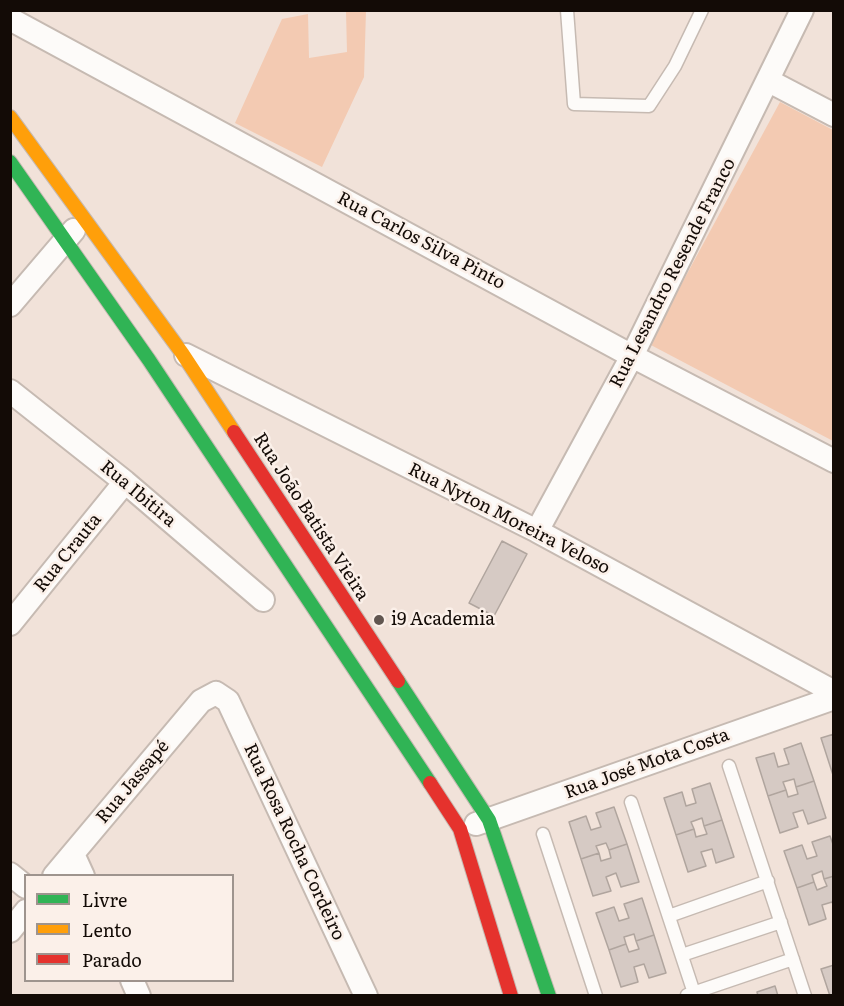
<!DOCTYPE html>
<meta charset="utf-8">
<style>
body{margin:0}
#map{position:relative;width:844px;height:1006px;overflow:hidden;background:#f1e2d9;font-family:Literata,serif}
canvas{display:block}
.frame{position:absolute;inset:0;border:12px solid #130b06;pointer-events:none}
.legend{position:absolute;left:24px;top:874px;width:210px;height:108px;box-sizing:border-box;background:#fbf0e9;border:2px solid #9e948e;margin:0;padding:8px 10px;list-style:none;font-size:18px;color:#130b06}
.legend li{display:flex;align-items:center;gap:12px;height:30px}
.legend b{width:30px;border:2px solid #9e948e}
</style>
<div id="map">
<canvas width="844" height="1006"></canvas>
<div class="frame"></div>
<ul class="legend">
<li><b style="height:8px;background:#30b455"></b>Livre</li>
<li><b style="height:8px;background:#ff9f0a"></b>Lento</li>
<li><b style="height:8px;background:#e5322d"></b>Parado</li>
</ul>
</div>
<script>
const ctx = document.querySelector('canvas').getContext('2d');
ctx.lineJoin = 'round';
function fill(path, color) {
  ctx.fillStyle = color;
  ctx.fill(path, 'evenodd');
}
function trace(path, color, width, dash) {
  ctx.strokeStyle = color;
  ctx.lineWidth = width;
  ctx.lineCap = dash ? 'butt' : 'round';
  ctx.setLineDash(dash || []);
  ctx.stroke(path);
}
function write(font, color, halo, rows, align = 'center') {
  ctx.font = font + ' Literata,serif';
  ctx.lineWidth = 5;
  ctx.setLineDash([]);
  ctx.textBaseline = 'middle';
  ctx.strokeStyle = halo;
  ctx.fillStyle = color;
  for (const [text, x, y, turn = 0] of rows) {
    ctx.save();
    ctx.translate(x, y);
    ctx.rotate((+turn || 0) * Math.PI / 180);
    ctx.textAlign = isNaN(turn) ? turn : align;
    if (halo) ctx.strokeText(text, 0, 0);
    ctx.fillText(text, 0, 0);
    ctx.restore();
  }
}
fill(new Path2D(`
 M346,11h20l-2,66 -42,90 -87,-44 47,-104 26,-5 1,44 38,-6z
 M780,102l53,28v311l-184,-97z`), '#f3cab2');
const building = new Path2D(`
 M502,541l25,13 -33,62 -25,-13z
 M834,734v41h-1l-12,-37z
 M801,743l13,38 -18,6 -2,-8 -11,3 3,8 -18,6 -12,-38 18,-5 4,14 11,-3 -5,-15z
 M814,781l12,37 -18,6 -5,-14 -10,3 5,14 -18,6 -12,-37 18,-6 2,7 10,-3 -2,-7z
 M710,783l12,37 -18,6 -2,-8 -11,4 3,7 -18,6 -12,-37 18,-6 4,14 10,-3 -4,-14z
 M614,807l13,37 -18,6 -3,-7 -10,3 3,7 -18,6 -12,-37 17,-6 5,14 10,-3 -5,-14z
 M722,820l12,37 -18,6 -4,-14 -11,3 5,14 -18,6 -12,-37 18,-6 2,8 11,-3 -3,-8z
 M830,836l4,11v29l-10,3 -2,-8 -10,4 2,7 -17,6 -13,-37 18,-6 5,14 10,-3 -5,-14z
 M627,844l12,38 -18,5 -5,-14 -10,4 5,14 -18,5 -12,-37 18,-6 2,8 10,-3 -2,-8z
 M834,876v31l-2,-5 -10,3 4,14 -17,6 -12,-37 17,-6 3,8 10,-4 -3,-7z
 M642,898l12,37 -18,6 -2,-7 -10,3 2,7 -17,6 -13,-37 18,-6 5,14 10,-3 -5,-14z
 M654,935l12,38 -17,5 -5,-14 -10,3 4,15 -17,5 -12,-37 17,-6 3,8 10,-3 -3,-8z
 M834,965v31h-4l-9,-27z
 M775,986l3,10h-20l-1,-4z`);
fill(building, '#d6cac4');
trace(building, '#b0a59e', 1.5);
const lane = new Path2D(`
 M567,10l7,94 75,2 26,-40 27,-56
 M729,766l76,230
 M631,802l64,194
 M543,834l53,162
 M669,916l99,-35
 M682,955l99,-33
 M687,995l106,-36`);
const street = new Path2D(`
 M10,19l622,337 202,105
 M769,81l65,34
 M10,305l64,-75
 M186,355l351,176 297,161
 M10,391l115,91 138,118
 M537,531l95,-175 170,-346
 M10,624l115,-142
 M476,824l358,-126
 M73,854l10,22
 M10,874l16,13
 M54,876l147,-175 15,-8 12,8 138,295
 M10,931l16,-20
 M132,980l7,16`);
const fast = new Path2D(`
 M10,162l139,198 281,423
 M398,681l91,139 60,176`);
const slow = new Path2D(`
 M10,117l172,236 52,79`);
const jam = new Path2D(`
 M234,432l164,249
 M430,783l30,46 51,167`);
trace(lane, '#c6bab2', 15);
trace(street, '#c6bab2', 26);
trace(fast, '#c6bab2', 16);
trace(slow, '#c6bab2', 16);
trace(jam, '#c6bab2', 16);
trace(lane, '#fdfbf9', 12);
trace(street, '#fdfbf9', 22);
trace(fast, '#30b455', 14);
trace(slow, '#ff9f0a', 14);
trace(jam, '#e5322d', 14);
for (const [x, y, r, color] of [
 [379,620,6,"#615650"]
]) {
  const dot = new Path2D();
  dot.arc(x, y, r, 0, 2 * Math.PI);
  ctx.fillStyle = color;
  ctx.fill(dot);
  trace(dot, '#fbf0e9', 2);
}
write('18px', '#130b06', '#fbf0e9', [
 ["Rua Carlos Silva Pinto",421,241,28],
 ["Rua Lesandro Resende Franco",673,273,-63],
 ["Rua Ibitira",138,494,40],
 ["Rua João Batista Vieira",311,517,57],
 ["Rua Nyton Moreira Veloso",509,519,27],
 ["Rua Crauta",68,553,-51],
 ["Rua José Mota Costa",647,764,-20],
 ["Rua Jassapé",133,782,-50],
 ["Rua Rosa Rocha Cordeiro",294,842,65]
]);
write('18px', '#130b06', '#fbf0e9', [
 ["i9 Academia",391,620]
], 'left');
</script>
